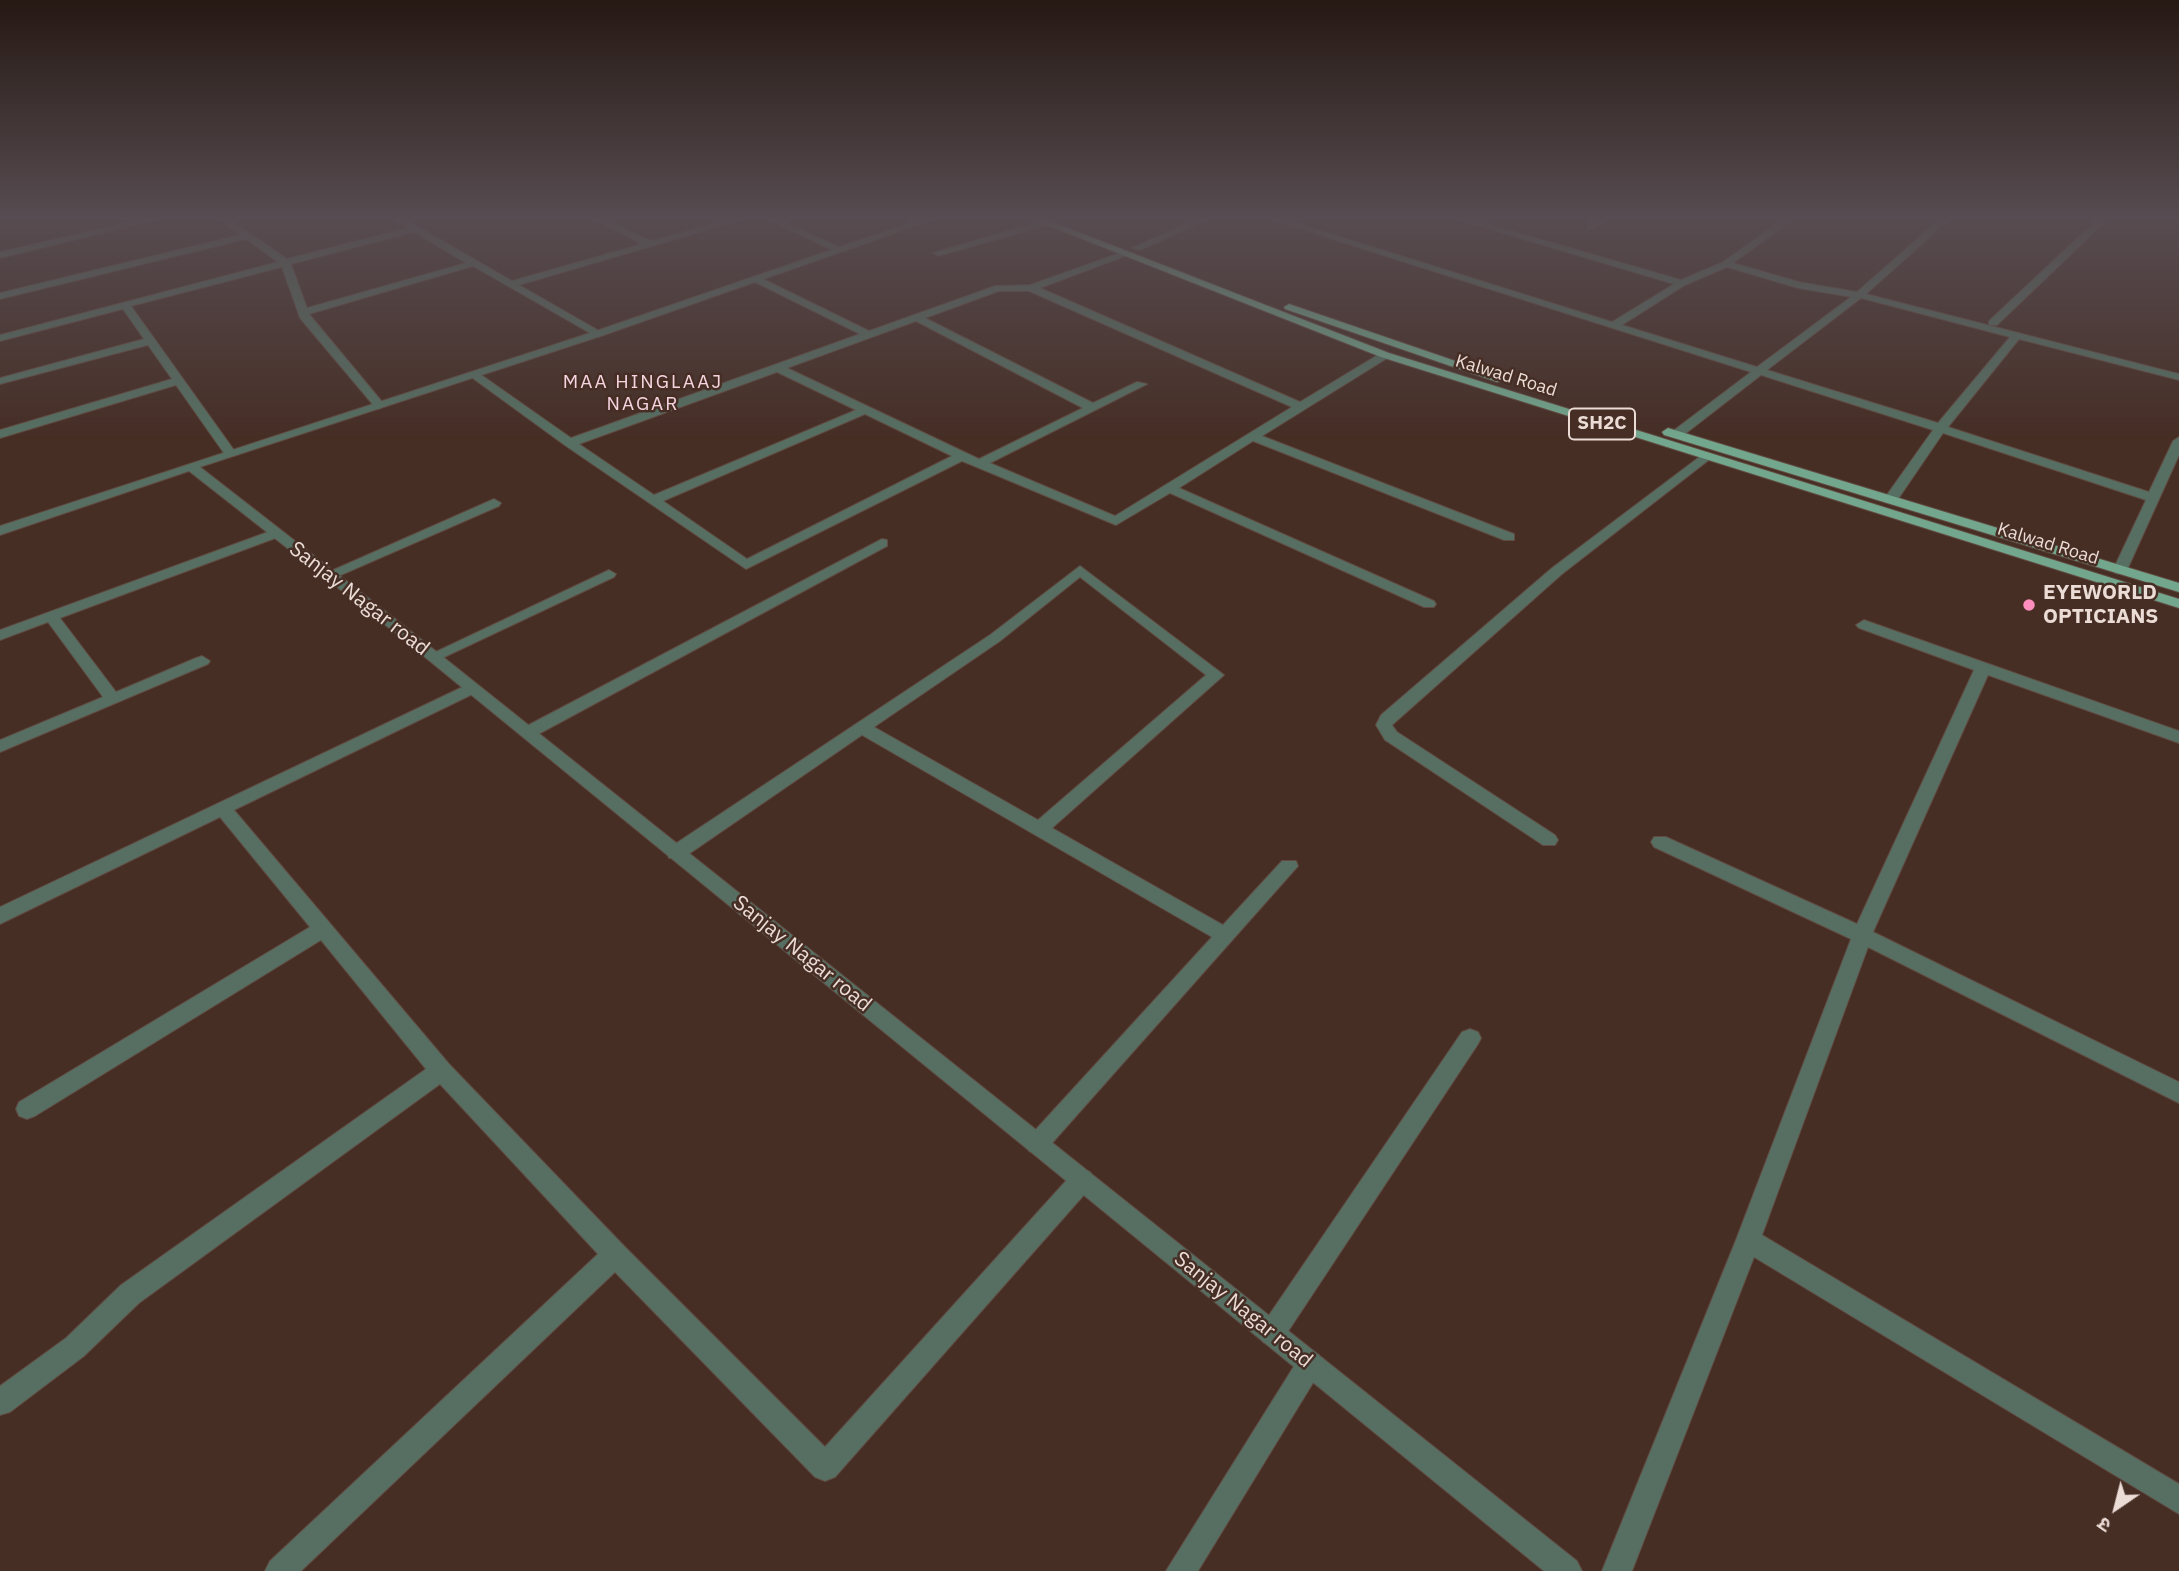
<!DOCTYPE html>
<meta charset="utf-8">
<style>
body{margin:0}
#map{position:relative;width:2179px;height:1571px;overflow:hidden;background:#462e25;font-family:"IBM Plex Sans","Noto Sans Devanagari",sans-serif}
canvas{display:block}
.north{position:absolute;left:2081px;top:1473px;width:70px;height:70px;-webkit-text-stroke:5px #462e25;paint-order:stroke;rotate:215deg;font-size:19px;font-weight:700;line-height:28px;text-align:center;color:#ecdcd6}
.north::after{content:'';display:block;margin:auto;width:24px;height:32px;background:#ecdcd6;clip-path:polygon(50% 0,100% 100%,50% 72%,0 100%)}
</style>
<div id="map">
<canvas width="2179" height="1571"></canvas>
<div class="north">उ</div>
</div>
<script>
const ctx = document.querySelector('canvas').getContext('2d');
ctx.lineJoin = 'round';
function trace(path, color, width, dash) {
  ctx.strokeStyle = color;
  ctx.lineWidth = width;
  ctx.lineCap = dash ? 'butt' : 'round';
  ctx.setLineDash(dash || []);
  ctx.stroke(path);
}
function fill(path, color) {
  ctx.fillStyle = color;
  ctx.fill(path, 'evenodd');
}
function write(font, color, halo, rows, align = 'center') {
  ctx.font = font + ' "IBM Plex Sans",sans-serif';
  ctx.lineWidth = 5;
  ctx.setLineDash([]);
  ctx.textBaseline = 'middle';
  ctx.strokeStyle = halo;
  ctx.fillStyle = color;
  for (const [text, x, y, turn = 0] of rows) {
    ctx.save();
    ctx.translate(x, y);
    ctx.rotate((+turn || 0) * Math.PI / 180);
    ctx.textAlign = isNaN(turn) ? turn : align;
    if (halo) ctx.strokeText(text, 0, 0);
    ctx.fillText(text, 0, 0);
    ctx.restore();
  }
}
const service = new Path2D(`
 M1706,452l4,1v6l-148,115 -170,151 5,7 158,103 3,5 -3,5h-12l-158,-105 -9,-15 5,-10 171,-147z`);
const minor = new Path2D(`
 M147,218h17l-164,40v-6z
 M218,218h10l59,41 120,-31 -15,-10h11l109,63 130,-37 -51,-26h12l48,23 82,-23h15l-229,67 82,47v4l-4,1 -124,-71 -164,48 74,89 2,2 -6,4 -4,-2 -75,-89 -18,-51 -151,39 105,147 -2,3h-8l-50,-71 -176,53v-8l172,-51 -24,-34 -148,39v-6l144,-39 -21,-30 -123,32v-6l278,-73 -32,-23 -246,60v-6l240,-58zM414,232l52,31 -159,45 -16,-44z
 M764,218h12l67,31 -8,2z
 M902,218h13l7,5 -4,3z
 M1199,218h12l-71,32 -8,-2z
 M1266,218h14l332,104 62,-38 -222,-66h15l214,62 42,-18 62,-44h10l-62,45 66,19 58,10 84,-74h10l-85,76 313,80v6l-160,-41 -71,88 201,65 24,-51 6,-4v18l-52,115 -7,4 -5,-1 -2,-3 33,-70 -203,-67 -47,69h-10l-2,-3 49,-69 -172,-55 -80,62h-8v-6l78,-59zM1727,267l71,21 53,9 -94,70 -135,-42 63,-40zM1861,298l149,39 -72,86 -171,-53z
 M1597,218h11l-15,11h-6v-4z
 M2099,218h10l-112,107h-8v-4z
 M1044,220l3,1v4l-109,31 -5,-3z
 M1120,253l8,2 -88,33 260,114 81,-49h8v4l-127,79 252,98v6h-10l-251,-99 -74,47 255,113 2,3 -2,3h-10l-254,-114 -54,32 -154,-64 -216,108 -180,-123 -99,-72 10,-2 94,66 289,-104 -107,-53v-4h6l110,54 126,-45 35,-1zM999,291h30l263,116 -177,109 -125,-53 157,-79 -10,-2 -44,21 -168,-85zM916,321l167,87 -104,51 -192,-91zM777,372l79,38 -202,85 -75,-51zM865,414l87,42 -205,103 -84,-58z
 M494,499l7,4 -2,3 -165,72h-10l-2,-3z
 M276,529l5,1v6l-221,82 56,74 80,-34 6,-2 8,5 -2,3 -208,88v-12l103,-43 -55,-75 -48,18v-10z
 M882,539l5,1v6l-354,191 -6,2 -8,-6 2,-4z
 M1080,566l144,109 -172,153 171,97 59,-64h14l2,5 -253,285 -8,3 -8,-3 -3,-7 3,-7 183,-200 -350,-202 -179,123h-14l-2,-5 2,-5 321,-213zM1080,577l126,98 -168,145 -164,-93 126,-86z
 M609,570l7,4 -2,3 -176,83 -5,2 -8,-5z
 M1864,620l315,111v12l-191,-68 -115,257 306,150v21l-311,-156 -106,288 417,249v30l-425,-257 -122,314h-30l134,-331 115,-301 -197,-92 -3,-5 3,-5h12l191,87 117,-254 -115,-42 -3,-3z
 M471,683l8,5 -2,4 -243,118 215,254 175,182 201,201 249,-275 8,-3 8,3 4,8 -4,8 -255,289 -10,4 -10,-4 -200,-205 -314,299h-36l5,-10 328,-307 -158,-170 -301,219 -55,53 -74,56 -10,3v-29l66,-48 55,-53 305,-216 -105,-129 -286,176 -8,3 -8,-3 -3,-7 3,-7 291,-175 -90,-110 -220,107v-17z
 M1470,1029l8,3 3,6 -3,6 -197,298 -9,4 -9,-4 -4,-9 4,-9 199,-292z
 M1310,1351l9,4 4,9 -4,9 -121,198h-32l135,-216z`);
const tertiary = new Path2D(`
 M924,218h14l-337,118 -401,131 203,158 1174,936 5,10h-38l-1151,-940 -204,-160 -189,64v-9l593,-194z`);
const primary = new Path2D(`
 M1029,218h13l347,135 790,246v9l-798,-251z
 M1289,304l216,74 2,2 -10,2 -212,-73 -1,-2z
 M1668,428l511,155v9l-515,-157 -2,-3z`);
trace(service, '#614a41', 2);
trace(minor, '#614a41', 2);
trace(tertiary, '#614a41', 2);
trace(primary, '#614a41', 2);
fill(service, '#566f62');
fill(minor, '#566f62');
fill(tertiary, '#566f62');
fill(primary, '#72a78d');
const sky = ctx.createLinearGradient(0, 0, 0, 438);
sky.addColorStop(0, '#261914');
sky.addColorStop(0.5, '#574c51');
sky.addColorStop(1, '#574c5100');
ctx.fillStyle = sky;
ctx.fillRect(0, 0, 2179, 438);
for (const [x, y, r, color] of [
 [2029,605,7,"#fe8ebd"]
]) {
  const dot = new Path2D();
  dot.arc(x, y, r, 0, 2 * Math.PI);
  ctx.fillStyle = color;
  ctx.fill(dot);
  trace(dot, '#462e25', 2.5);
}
write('18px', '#ecdcd6', '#462e25', [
 ["Kalwad Road",1506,376,17],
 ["Kalwad Road",2048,544,17]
]);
ctx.letterSpacing = '2px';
write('19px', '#f5d4e0', '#462e25', [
 ["MAA HINGLAAJ",643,383],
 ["NAGAR",643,405]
]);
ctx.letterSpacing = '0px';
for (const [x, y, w] of [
 [1602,424,66]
]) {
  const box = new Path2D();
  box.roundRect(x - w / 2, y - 15.5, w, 31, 5);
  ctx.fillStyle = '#462e25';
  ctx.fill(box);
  trace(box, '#ecdcd6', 2);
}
write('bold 19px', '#ecdcd6', null, [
 ["SH2C",1602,424]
]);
write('bold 21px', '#ecdcd6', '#462e25', [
 ["EYEWORLD",2043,593],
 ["OPTICIANS",2043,617]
], 'left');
write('21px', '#ecdcd6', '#462e25', [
 ["Sanjay Nagar road",359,599,38],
 ["Sanjay Nagar road",802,954,39],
 ["Sanjay Nagar road",1243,1310,39]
]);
</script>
